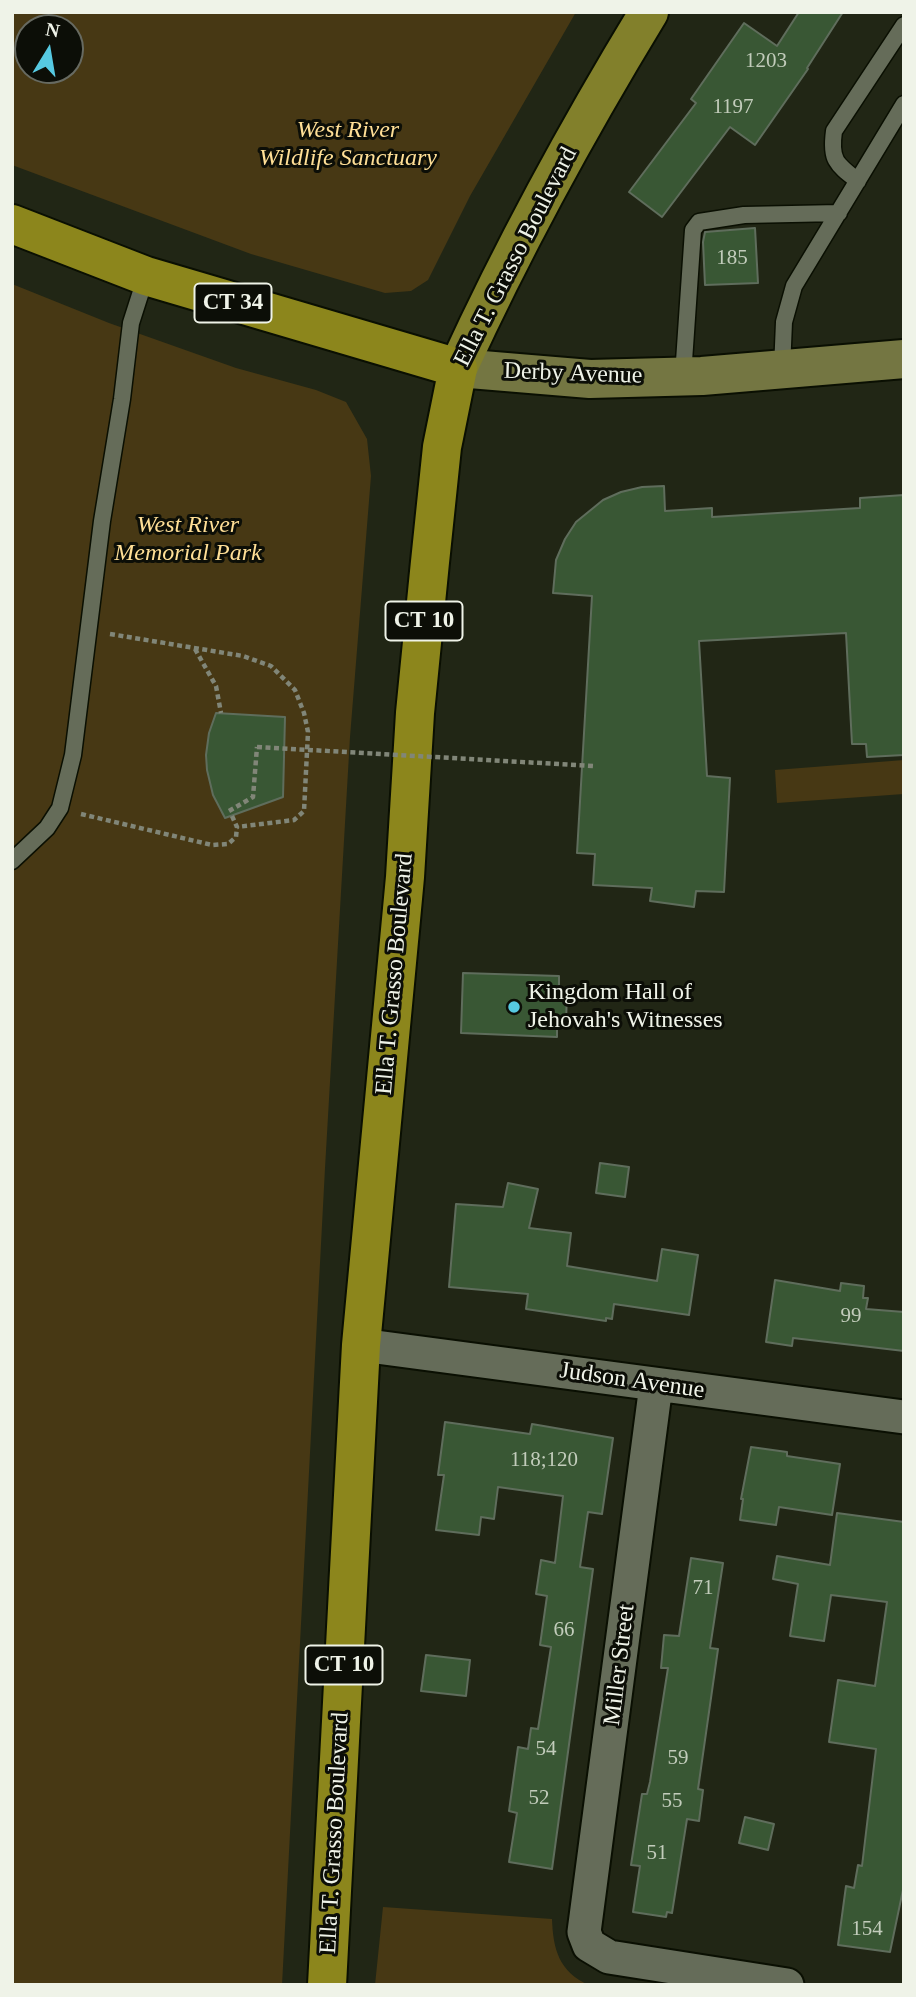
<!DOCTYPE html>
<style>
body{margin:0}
#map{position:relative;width:916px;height:1997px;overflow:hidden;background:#212615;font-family:"Times New Roman",serif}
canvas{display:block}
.frame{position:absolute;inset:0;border:14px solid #eff3e8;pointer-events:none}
.north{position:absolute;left:14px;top:14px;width:70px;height:70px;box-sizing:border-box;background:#0c0e07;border:2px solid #676a61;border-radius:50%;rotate:11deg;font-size:19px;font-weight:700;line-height:28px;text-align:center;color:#eff3e8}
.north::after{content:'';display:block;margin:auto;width:24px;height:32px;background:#56c9e1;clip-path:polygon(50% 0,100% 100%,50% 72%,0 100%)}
</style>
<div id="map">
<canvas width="916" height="1997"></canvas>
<div class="frame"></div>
<div class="north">N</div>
</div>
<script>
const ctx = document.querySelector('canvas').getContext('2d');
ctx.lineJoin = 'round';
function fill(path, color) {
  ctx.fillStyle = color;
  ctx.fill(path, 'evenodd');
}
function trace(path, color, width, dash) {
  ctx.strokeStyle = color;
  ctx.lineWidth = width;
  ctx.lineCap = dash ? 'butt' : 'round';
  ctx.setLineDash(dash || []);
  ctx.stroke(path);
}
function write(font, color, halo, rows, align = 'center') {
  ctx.font = font + ' "Times New Roman",serif';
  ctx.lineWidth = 6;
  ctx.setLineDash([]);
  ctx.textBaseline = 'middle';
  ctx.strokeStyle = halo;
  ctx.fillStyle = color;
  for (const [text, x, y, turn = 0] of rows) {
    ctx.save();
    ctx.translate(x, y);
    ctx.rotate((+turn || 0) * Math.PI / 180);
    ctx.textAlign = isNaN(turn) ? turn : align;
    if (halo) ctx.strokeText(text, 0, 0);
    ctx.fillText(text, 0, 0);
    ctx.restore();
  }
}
fill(new Path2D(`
 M12,12h564l-106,184 -42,84 -17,11 -26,2 -134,-39 -239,-89zM28,28h42v42h-42z
 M12,284l97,39 127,45 80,22 30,12 21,37 4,37 -21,261 -25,431 -43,817h-270z
 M904,760v34l-127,9 -2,-33z
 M383,1907l169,12c1,30 7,53 37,66h-214z`), '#473814');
const building = new Path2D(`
 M799,12h44l-36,56 1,1 -53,76 -25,-18 -68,90 -33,-25 67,-89 -5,-4 53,-76 33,23z
 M755,228l3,55 -53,2 -2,-43 2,-10z
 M664,486l1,25 47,-3v9l148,-9v-10l44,-3v260l-37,2 -1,-13h-14l-6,-111 -147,8 8,135 23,2 -6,114 -28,-1 -2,16 -44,-6 2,-13 -59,-3 2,-31 -18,-1 15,-257 -39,-3 3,-33 9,-21 11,-17 27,-22 18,-8 21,-5z
 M216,713l69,4 -2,80 -58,21 -12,-23 -6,-25 -1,-15 3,-22z
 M463,973l96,3v12l8,1 -1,36h-9v12l-96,-4z
 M600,1163l29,4 -4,30 -29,-4z
 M508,1183l30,6 -9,39 42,5 -4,33 90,15 5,-32 36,6 -9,60 -75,-11 -2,15 -6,-1v3l-80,-12 2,-15 -79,-7 7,-83 47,3z
 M775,1280l65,11 1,-8 23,3 -1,12h5l-2,11 38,3v39l-111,-13 -1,8 -26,-4z
 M445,1422l85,12 2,-10 81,14 -11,76 -14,-2 -8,55 13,2 -41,300 -43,-7 8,-49 -8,-2 9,-64 10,2 3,-21 7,1 13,-82 -11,-2 7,-49 -11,-2 5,-34 14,3 8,-67 -65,-9 -4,32 -13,-2 -2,18 -43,-5 8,-55h-6z
 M751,1447l36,5v4l53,8 -8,51 -53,-8 -3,18 -36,-5 3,-21h-2z
 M837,1513l67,9v363l-14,67 -52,-7 8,-59 8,2 4,-23 4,1 14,-117 -47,-7 9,-62 37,6 12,-84 -56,-7 -7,46 -34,-5 8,-52 -25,-5 4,-23 53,9z
 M691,1558l32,5 -13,85 8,1 -20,140 5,1 -4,31 -12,-2 -15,94 -5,-1 -1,5 -33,-5 7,-46 -9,-1 11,-71h5l3,-12 18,-114h-7l3,-33 15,1z
 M426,1655l44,5 -4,36 -45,-5z
 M745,1817l29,7 -6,26 -29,-7z`);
fill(building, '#395734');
trace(building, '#5f6d5c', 2);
const service = new Path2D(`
 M858,181c-22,-17 -28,-21 -24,-50l70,-106
 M782,369l2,-47 10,-36 110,-182
 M683,376l10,-146 6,-8 45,-7 95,-2
 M12,861l35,-33 13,-20 13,-53 29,-234 20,-122 9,-76 15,-47`);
const minor = new Path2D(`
 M361,1345l543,72
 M656,1385l-72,547 5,13 20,12 178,28`);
const secondary = new Path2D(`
 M458,368l132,11 112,-3 202,-17`);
const primary = new Path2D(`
 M458,368c56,-122 121,-241 191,-356`);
const trunk = new Path2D(`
 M12,224l134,52 312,92 -16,79 -12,115 -15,151 -10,164 -44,468 -34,640`);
trace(service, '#0a0f02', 19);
trace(minor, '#0a0f02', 37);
trace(secondary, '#0a0f02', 42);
trace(primary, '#0a0f02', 42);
trace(trunk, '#0a0f02', 42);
trace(new Path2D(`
 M110,634l133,22 28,10 24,24 9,23 4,19 -4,79 -10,9 -57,7
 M195,649l21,37 5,27
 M229,811l24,-14 4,-50
 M81,814l131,31 16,-1 8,-7 1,-10 -5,-11`), '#818678', 4.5, [5, 3.5]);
trace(service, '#656c59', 16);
trace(minor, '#656c59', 33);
trace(secondary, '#747642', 38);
trace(primary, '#82802b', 38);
trace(trunk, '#8c861c', 38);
trace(new Path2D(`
 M257,747l336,19`), '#818678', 4.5, [5, 3.5]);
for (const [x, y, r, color] of [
 [514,1007,7,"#56c9e1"]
]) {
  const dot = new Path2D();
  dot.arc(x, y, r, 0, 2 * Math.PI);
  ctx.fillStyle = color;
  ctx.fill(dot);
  trace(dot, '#0c0e07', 2.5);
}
write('21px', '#c2ccbb', null, [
 ["1203",766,61],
 ["1197",733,107],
 ["185",732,258],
 ["99",851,1316],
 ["118;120",544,1460],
 ["71",703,1588],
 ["66",564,1630],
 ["54",546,1749],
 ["59",678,1758],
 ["52",539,1798],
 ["55",672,1801],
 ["51",657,1853],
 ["154",867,1929]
]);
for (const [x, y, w] of [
 [233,303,77],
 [424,621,77],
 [344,1665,77]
]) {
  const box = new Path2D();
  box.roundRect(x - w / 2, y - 19.5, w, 39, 5);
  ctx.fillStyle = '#0c0e07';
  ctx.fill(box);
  trace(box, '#eff3e8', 2);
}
write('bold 23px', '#eff3e8', null, [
 ["CT 34",233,303],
 ["CT 10",424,621],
 ["CT 10",344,1665]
]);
write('italic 24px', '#ffdf96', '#0c0e07', [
 ["West River",348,131],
 ["Wildlife Sanctuary",348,159],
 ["West River",188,526],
 ["Memorial Park",188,554]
]);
write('24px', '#eff3e8', '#0c0e07', [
 ["Ella T. Grasso Boulevard",516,257,-63],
 ["Derby Avenue",573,374,2],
 ["Ella T. Grasso Boulevard",395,974,-85],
 ["Judson Avenue",632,1381,8],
 ["Miller Street",620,1665,-83],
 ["Ella T. Grasso Boulevard",335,1833,-87]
]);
write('24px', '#eff3e8', '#0c0e07', [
 ["Kingdom Hall of",528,993],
 ["Jehovah's Witnesses",528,1021]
], 'left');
</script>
